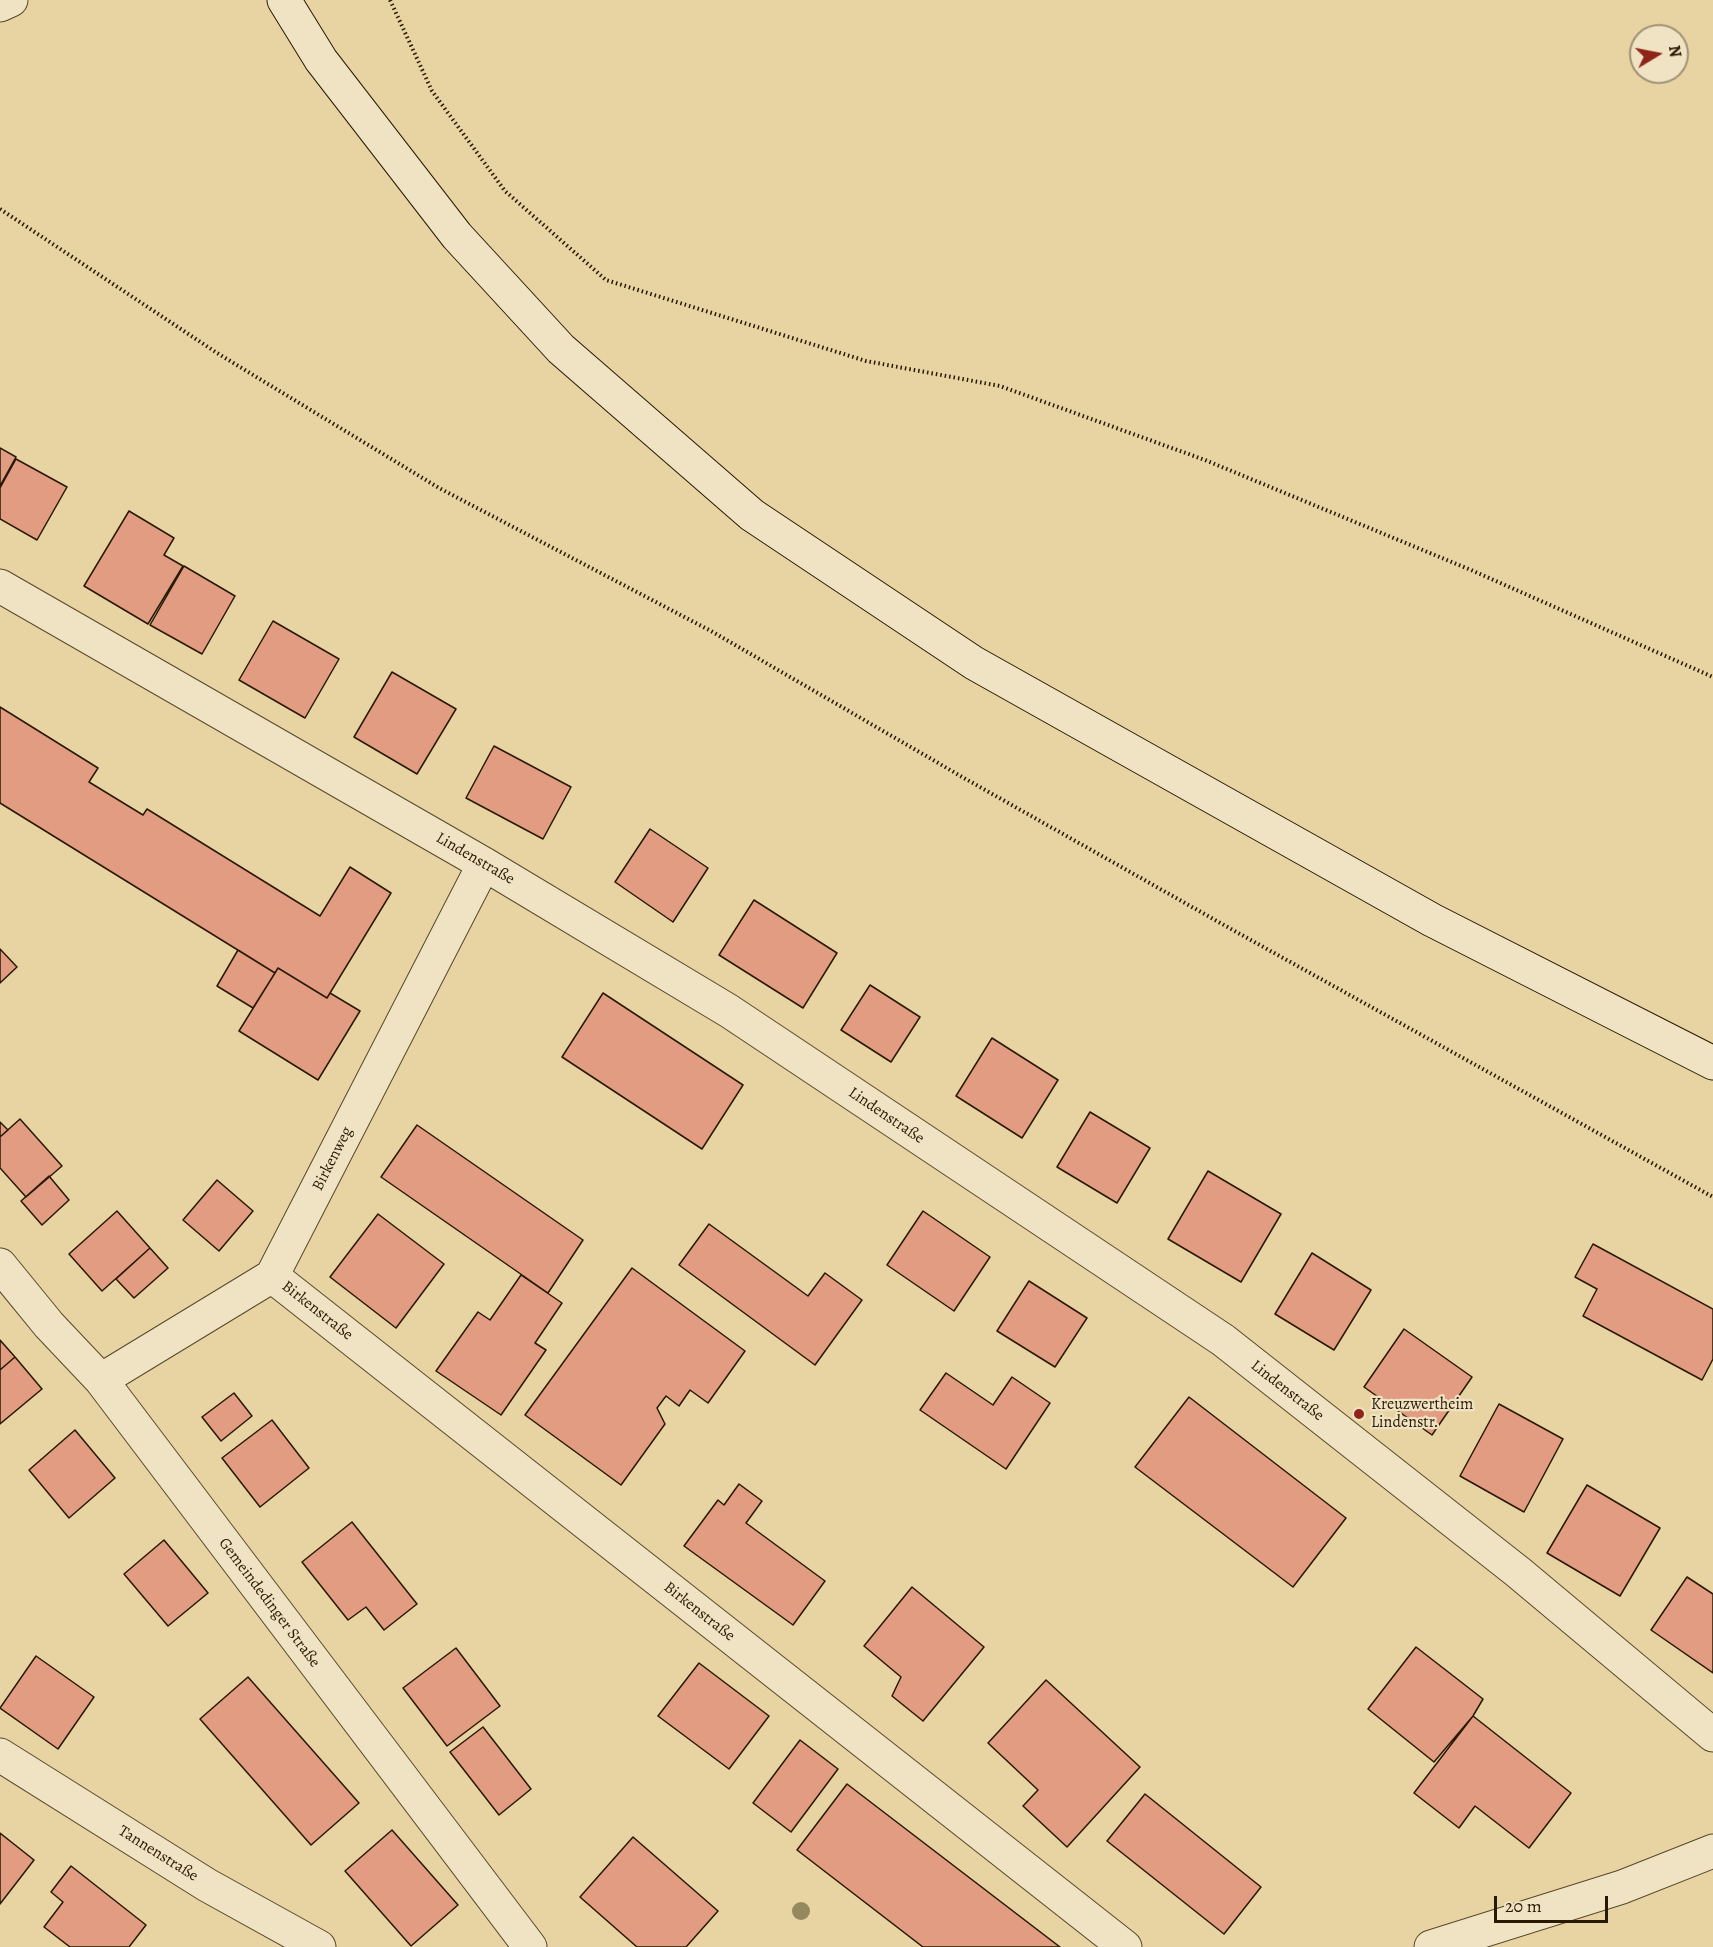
<!DOCTYPE html>
<meta charset="utf-8">
<style>
body{margin:0}
#map{position:relative;width:1713px;height:1947px;overflow:hidden;background:#e7d4a2;font-family:Alegreya,serif}
canvas{display:block}
.north{position:absolute;left:1629px;top:24px;width:60px;height:60px;box-sizing:border-box;background:#efe3c3;border:2px solid #a09276;border-radius:50%;rotate:80deg;font-size:16px;font-weight:700;line-height:24px;text-align:center;color:#291902}
.north::after{content:'';display:block;margin:auto;width:21px;height:27px;background:#8f2418;clip-path:polygon(50% 0,100% 100%,50% 72%,0 100%)}
.scale{position:absolute;left:1494px;top:1896px;width:114px;height:27px;box-sizing:border-box;border:3px solid #291902;border-top:0;padding-left:8px;font-size:18px;line-height:21px;white-space:nowrap;color:#291902;-webkit-text-stroke:4px #efe3c3;paint-order:stroke}
</style>
<div id="map">
<canvas width="1713" height="1947"></canvas>
<div class="north">N</div>
<div class="scale">20 m</div>
</div>
<script>
const ctx = document.querySelector('canvas').getContext('2d');
ctx.lineJoin = 'round';
function fill(path, color) {
  ctx.fillStyle = color;
  ctx.fill(path, 'evenodd');
}
function trace(path, color, width, dash) {
  ctx.strokeStyle = color;
  ctx.lineWidth = width;
  ctx.lineCap = dash ? 'butt' : 'round';
  ctx.setLineDash(dash || []);
  ctx.stroke(path);
}
function write(font, color, halo, rows, align = 'center') {
  ctx.font = font + ' Alegreya,serif';
  ctx.lineWidth = 4.5;
  ctx.setLineDash([]);
  ctx.textBaseline = 'middle';
  ctx.strokeStyle = halo;
  ctx.fillStyle = color;
  for (const [text, x, y, turn = 0] of rows) {
    ctx.save();
    ctx.translate(x, y);
    ctx.rotate((+turn || 0) * Math.PI / 180);
    ctx.textAlign = isNaN(turn) ? turn : align;
    if (halo) ctx.strokeText(text, 0, 0);
    ctx.fillText(text, 0, 0);
    ctx.restore();
  }
}
const building = new Path2D(`
 M0,448l16,9 -16,29z
 M16,459l51,28 -30,53 -37,-21v-31z
 M129,511l45,27 -10,17 19,11 -35,58 -64,-38z
 M184,566l51,30 -33,58 -52,-29z
 M273,621l66,38 -34,59 -66,-38z
 M392,672l64,37 -39,65 -63,-37z
 M0,707l98,61 -9,14 54,33 4,-6 173,107 30,-49 41,26 -64,105 -49,-30 -3,5 -275,-170z
 M494,746l77,41 -28,52 -77,-41z
 M650,829l58,39 -35,54 -58,-40z
 M754,900l83,53 -34,55 -84,-53z
 M0,949l17,18 -17,16z
 M238,950l37,23 -22,35 -36,-22z
 M278,968l49,30 3,-5 30,18 -42,69 -79,-49z
 M870,985l50,32 -29,45 -50,-32z
 M603,993l140,92 -41,64 -140,-92z
 M992,1038l66,42 -36,58 -66,-42z
 M1090,1112l60,36 -33,55 -60,-36z
 M20,1119l42,47 -36,31 -26,-29v-31z
 M0,1122l8,8 -8,7z
 M417,1125l166,115 -35,53 -167,-116z
 M1208,1171l73,43 -40,68 -73,-43z
 M49,1176l20,24 -27,25 -21,-24z
 M217,1180l36,31 -34,40 -36,-31z
 M117,1211l33,37 -48,43 -33,-37z
 M923,1211l67,46 -36,54 -67,-46z
 M378,1214l66,50 -48,64 -66,-51z
 M709,1224l99,72 17,-23 37,27 -47,65 -136,-100z
 M1593,1244l120,65v50l-11,21 -119,-64 14,-27 -22,-12z
 M150,1248l18,20 -34,30 -18,-19z
 M1312,1253l59,37 -37,60 -59,-36z
 M632,1268l113,83 -37,52 -18,-13 -11,16 -13,-10 -9,12 8,16 -44,61 -96,-70z
 M521,1275l41,28 -27,40 11,7 -45,65 -65,-44 42,-59 12,8z
 M1029,1281l58,37 -32,49 -58,-36z
 M1404,1329l68,48 -40,58 -68,-48z
 M0,1340l15,17 -15,13z
 M15,1357l27,32 -42,35v-54z
 M946,1373l47,32 19,-28 38,26 -44,66 -86,-59z
 M234,1393l18,23 -31,25 -19,-24z
 M1189,1397l157,121 -53,69 -158,-120z
 M1499,1404l64,35 -39,73 -64,-36z
 M272,1420l37,48 -49,39 -38,-49z
 M75,1430l40,48 -46,40 -40,-48z
 M739,1484l23,17 -16,22 79,58 -32,44 -109,-79 34,-46 6,5z
 M1587,1485l73,43 -40,68 -73,-43z
 M352,1522l65,82 -33,26 -18,-23 -18,13 -46,-58z
 M164,1540l44,53 -40,33 -44,-52z
 M1687,1577l26,17v79l-62,-43z
 M912,1587l72,60 -61,74 -31,-25 9,-19 -37,-31z
 M1416,1647l67,52 -10,17 -39,46 -66,-53z
 M456,1648l44,58 -53,40 -44,-58z
 M36,1656l58,41 -36,52 -58,-41z
 M699,1663l70,53 -40,53 -71,-53z
 M248,1677l111,126 -48,42 -111,-126z
 M1046,1680l94,87 -73,80 -44,-41 15,-16 -50,-47z
 M1473,1716l98,77 -42,55 -54,-42 -16,22 -45,-35z
 M483,1727l48,62 -32,26 -49,-63z
 M800,1740l38,29 -47,63 -38,-29z
 M847,1784l213,163h-137l-126,-97z
 M1145,1794l116,93 -37,47 -117,-93z
 M392,1830l66,75 -47,41 -66,-75z
 M0,1833l34,27 -34,44z
 M633,1837l85,74 -32,36h-49l-57,-50z
 M71,1866l75,59 -17,22h-59l-26,-20 19,-25 -12,-10z`);
fill(building, '#e19c82');
trace(building, '#291902', 1.5);
const street = new Path2D(`
 M0,5l11,-5
 M0,586l484,278 245,147 494,329 295,232 195,163
 M0,1265l49,60 52,55 429,567
 M272,1276l853,671
 M101,1380l171,-104 212,-412
 M0,1755l207,130 112,62
 M1431,1947l191,-60 91,-36`);
const secondary = new Path2D(`
 M284,0l37,60 136,176 104,113 191,166 222,148 458,257 281,143`);
trace(street, '#58482a', 35);
trace(secondary, '#291902', 35);
trace(new Path2D(`
 M390,0l42,91 73,100 101,89 260,81 134,25 205,74 266,110 242,107
 M0,209l217,144 222,135 272,143 253,147 267,151 482,268`), '#291902', 4, [1.5, 3]);
trace(street, '#efe3c3', 33);
trace(secondary, '#efe3c3', 33);
ctx.fillStyle = '#96885f';
for (const [x, y] of [
 [801,1911]
]) {
  ctx.beginPath();
  ctx.arc(x, y, 9, 0, 2 * Math.PI);
  ctx.fill();
}
for (const [x, y, r, color] of [
 [1359,1414,6,"#8f2418"]
]) {
  const dot = new Path2D();
  dot.arc(x, y, r, 0, 2 * Math.PI);
  ctx.fillStyle = color;
  ctx.fill(dot);
  trace(dot, '#efe3c3', 2);
}
write('16px', '#291902', '#efe3c3', [
 ["Lindenstraße",475,859,30],
 ["Lindenstraße",886,1116,34],
 ["Birkenweg",333,1159,-63],
 ["Birkenstraße",317,1311,38],
 ["Lindenstraße",1287,1391,38],
 ["Gemeindedinger Straße",269,1603,53],
 ["Birkenstraße",699,1612,38],
 ["Tannenstraße",158,1854,32]
]);
write('16px', '#291902', '#efe3c3', [
 ["Kreuzwertheim",1371,1405],
 ["Lindenstr.",1371,1423]
], 'left');
</script>
